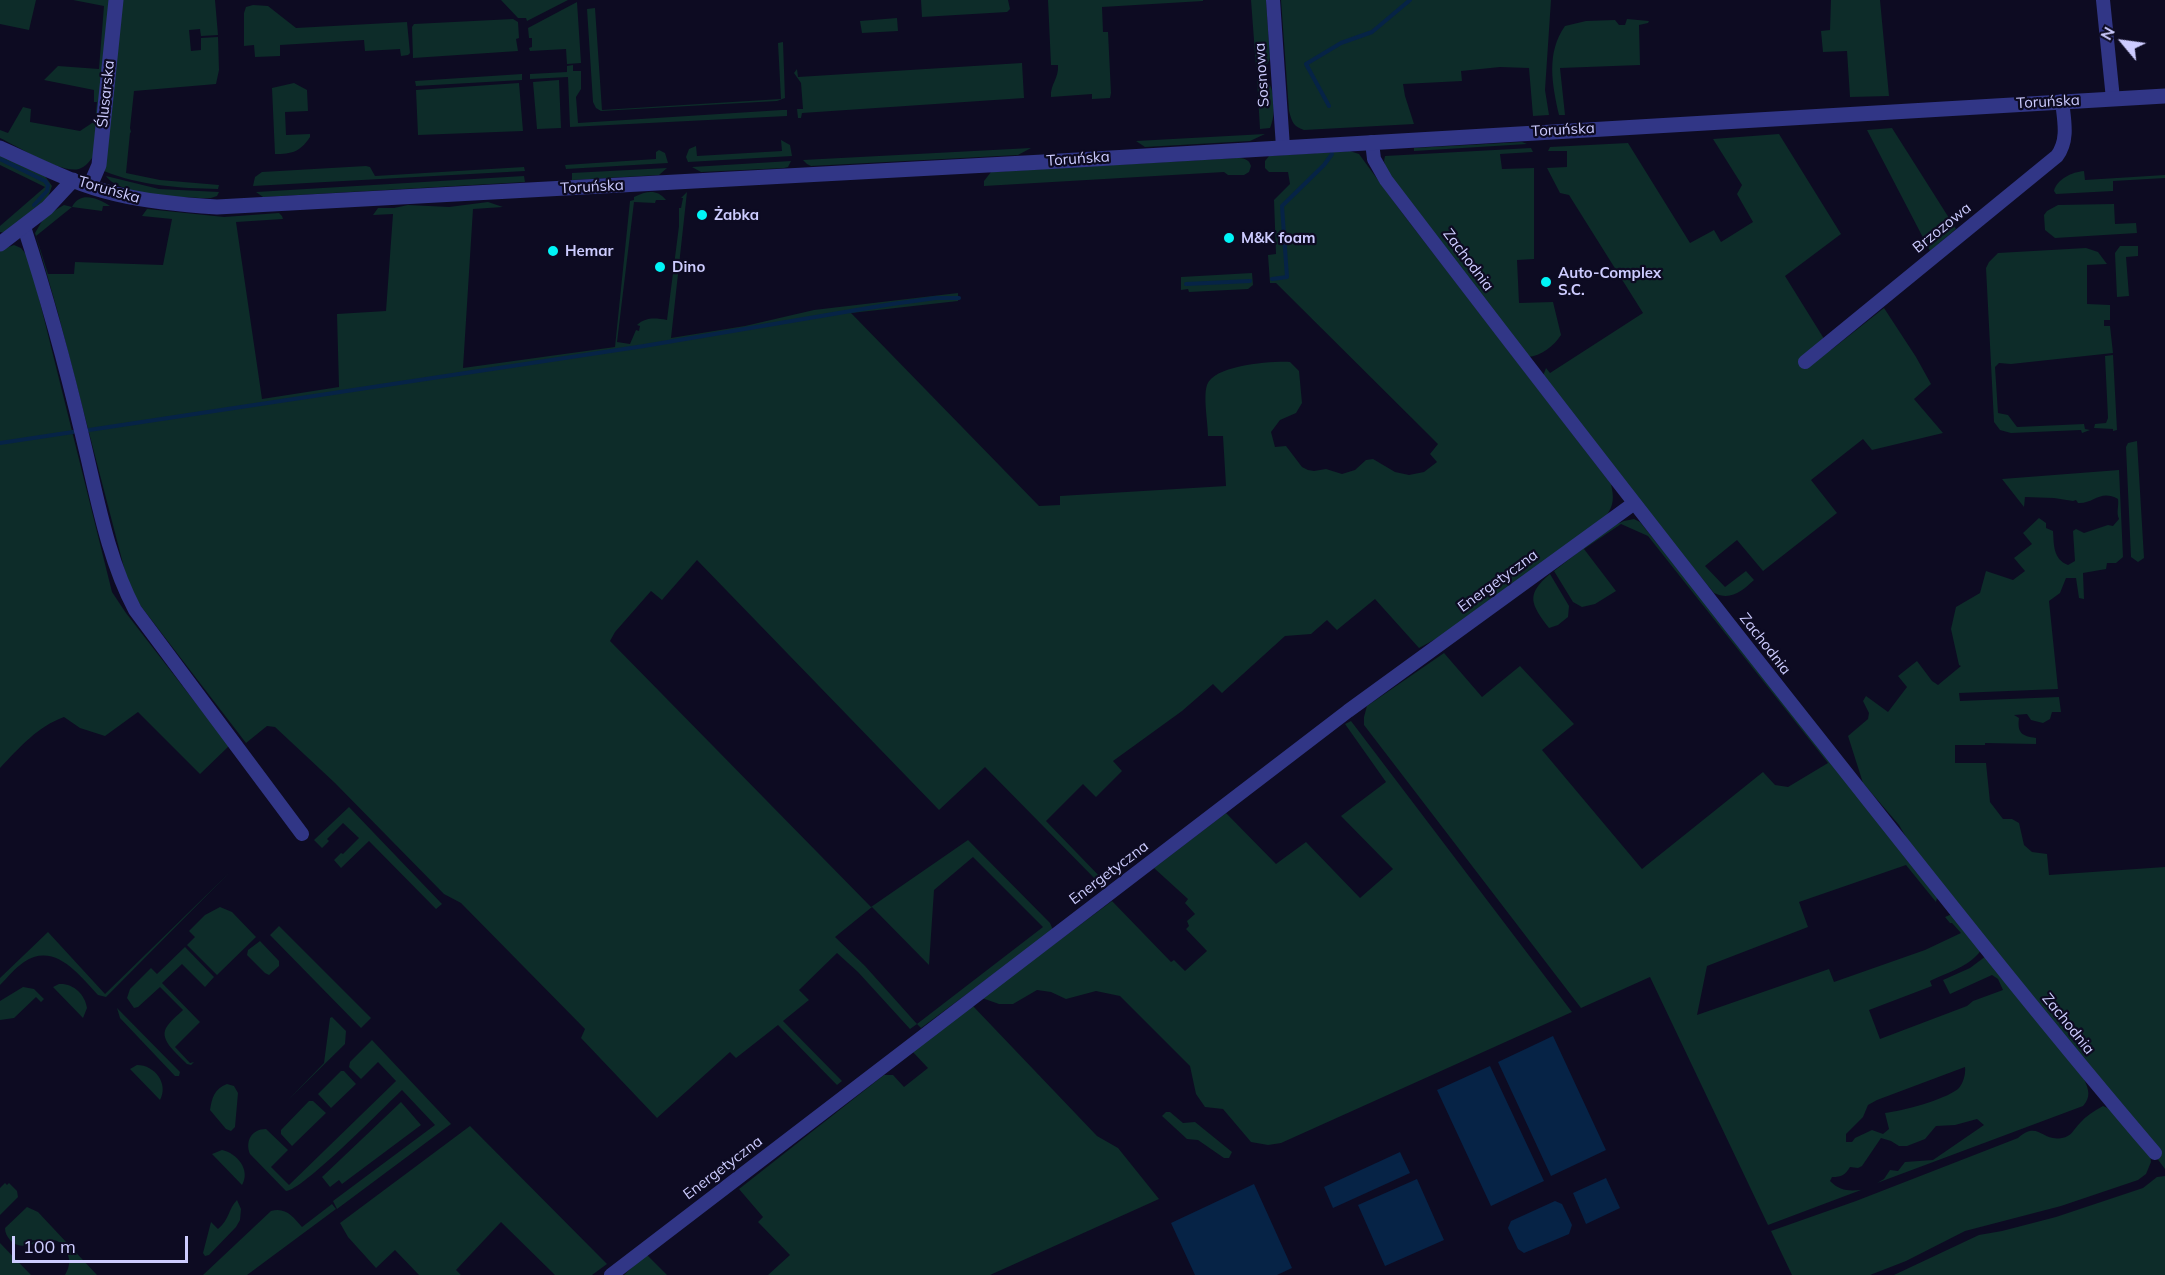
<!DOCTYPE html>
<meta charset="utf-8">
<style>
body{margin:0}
#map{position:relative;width:2165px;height:1275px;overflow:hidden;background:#0d0b22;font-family:Mulish,sans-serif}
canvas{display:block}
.north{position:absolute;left:2093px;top:12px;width:60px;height:60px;-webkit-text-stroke:4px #0d0b22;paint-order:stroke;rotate:299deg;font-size:16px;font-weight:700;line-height:24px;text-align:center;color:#cdccff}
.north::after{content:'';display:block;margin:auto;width:21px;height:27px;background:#cdccff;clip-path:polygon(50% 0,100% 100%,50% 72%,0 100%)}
.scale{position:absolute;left:12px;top:1236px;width:176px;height:27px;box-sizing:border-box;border:3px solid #cdccff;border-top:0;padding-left:8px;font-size:18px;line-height:21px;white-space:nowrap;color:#cdccff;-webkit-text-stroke:4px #0d0b22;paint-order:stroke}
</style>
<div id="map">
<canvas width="2165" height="1275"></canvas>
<div class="north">N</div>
<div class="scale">100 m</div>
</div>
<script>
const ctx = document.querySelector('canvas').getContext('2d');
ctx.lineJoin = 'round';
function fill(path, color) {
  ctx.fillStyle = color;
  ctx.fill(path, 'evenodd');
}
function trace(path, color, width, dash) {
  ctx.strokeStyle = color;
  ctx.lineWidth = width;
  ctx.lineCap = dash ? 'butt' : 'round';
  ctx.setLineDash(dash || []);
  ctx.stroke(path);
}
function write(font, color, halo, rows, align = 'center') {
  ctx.font = font + ' Mulish,sans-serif';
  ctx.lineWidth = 4.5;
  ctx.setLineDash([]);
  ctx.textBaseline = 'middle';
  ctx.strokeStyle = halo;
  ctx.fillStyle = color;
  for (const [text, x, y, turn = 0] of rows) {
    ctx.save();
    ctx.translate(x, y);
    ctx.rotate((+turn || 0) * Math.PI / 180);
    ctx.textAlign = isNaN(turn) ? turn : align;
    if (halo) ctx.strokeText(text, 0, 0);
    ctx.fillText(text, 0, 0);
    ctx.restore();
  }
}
fill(new Path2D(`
 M0,0h36l-7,30 -29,-6z
 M73,0h39l-19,157c-4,5 -8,10 -14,12 -18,5 -62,-23 -79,-31v-8l8,3 15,-26 8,2 -1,13 50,9 15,-10 2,-19h-3v-12l-50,-10 14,-14 41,3 5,-63z
 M121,0h94l3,35 -17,1 -1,-7 -11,1 2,21 10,-1v-12l17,-1 1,33 -3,14 -82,7 -4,37 1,4 -1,1 -4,40 34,7 59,5 -1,4c-39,-1 -77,-3 -114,-18z
 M501,0h67l-41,21 -1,-3h-8z
 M921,0h87l2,9 -3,3 -85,5z
 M1048,0h155v1l-101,6 1,25h5l3,61 -1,5 -18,1v-5l-41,3c-1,-13 8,-18 7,-32h-7z
 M1251,0h15l4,58c-2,8 -7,9 -14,9z
 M1281,0h270l-6,90 4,25 -16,1 -4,-48 -29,-1 -39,4 1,10 -59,3 2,12 9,28 -110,6c-11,-4 -12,-8 -15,-19z
 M1831,0h49l9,96 -39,1 -3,-46 -24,1 -2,-21 9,-1z
 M577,2l4,61 -14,1 -1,-15 -36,2 -1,-3 3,-1v-9h-3l-1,-10z
 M253,5l15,1 28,22 111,-6 3,31 -2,2 -7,1 -1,-7 -35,2 -1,-11 -84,5v11l-25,1 -1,-12 -10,1v-33l2,-6z
 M595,8l7,102 179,-11 -3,-56 5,-1 2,56 -8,3 -176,10 -5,-3 -3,-6 -6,-93z
 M897,18l1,13 -36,2 -2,-12z
 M513,19l5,3 1,16 -3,1 2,12 -105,7 -1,-31 2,-3z
 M1627,19l22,2 -1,2 -9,2 1,40 -80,3 5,47h-6c-7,-31 -13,-62 6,-89l21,-5 29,-1 4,5h6z
 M1022,63l2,35 -222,15 -1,5h-3l-1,-9h6l-2,-26 -7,-10 3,-4 1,8z
 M573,65v6h8v18l-5,8 2,26 204,-13h5v6l-217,11 -2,-50 -38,2v-5l37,-2v-6z
 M522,74v6l-106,6 -1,-5z
 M1257,78h8c11,10 11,37 5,50l-10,1z
 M559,80l2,48 -24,1 -4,-47z
 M294,83l13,7 1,21 -23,1 1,23 24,-1v3c-10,15 -18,17 -35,17l-3,-66z
 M519,83l4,48 -105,4 -2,-45z
 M1892,128l64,101 -26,22 -63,-121z
 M1265,134l-15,7 -105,6 -9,-6z
 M1779,134l62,100 -56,42 46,74 53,-42 32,49 15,27 -17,15 29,34 -71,17 -9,-11 -52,41 26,33 -74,58 -26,-31 -32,26 20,21 21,-16 8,9c-12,11 -23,21 -40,13l-56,-68 -115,-149 3,-8 4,5 93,-60 -74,-118 -9,-2 -13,-25 20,-1v-16h-19l2,-4 78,-4 62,100 24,-13 7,12 32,-20 -16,-28 5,-9 -29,-46z
 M781,140l9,5 2,11 -104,6 -2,-5 3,-8 7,-3 1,10 85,-5z
 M1522,142l5,2 -113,7v-3z
 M1031,148l-13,7 -207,11 -4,-2 -4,-4z
 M1531,148l2,4 -33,2 2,15 32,-1v91l-17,1 2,43 34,-1 8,33c-7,11 -20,21 -33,22l-141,-184 -3,-12 1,-5z
 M659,150l6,3 3,10 -102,6 -1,-4 91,-6v-7z
 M1350,151l9,3 44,60 208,270c3,13 3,22 -5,32l-165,120 -22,12 -44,-49 -38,31 -10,-10 -16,14 -26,2 -63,57 -9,-9 -31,27 -69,50 9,10 -26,26 -13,-13 -37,37 59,61 -4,3 -116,-118 -46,43 -242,-250 -35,40 -11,-9 -36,41 -5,9 261,266 97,-67 82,83 3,7 -132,98 -4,-4 -7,5 -52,-57 -21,-19 -38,37 10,10 -26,21 59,60 -5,4 -59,-60 -42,33 -6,-6 -73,66 -76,-80 4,-9 -124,-126 -17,-9 -109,-111 -60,-56 -8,-1 -21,17 -106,-138 -12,-22 -70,-270 -23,-80 10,-17 19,-11 8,2c8,-16 26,-9 38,-1h-7l-1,5 -30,-4 -36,29 12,38h26l1,-12 88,3 9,-46 -30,-3 5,-7 77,8 55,-4 3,3 1,3 -47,3 26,177 77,-12 -2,-73 49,-3 7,-97 -20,1 5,-7h16l14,-3 41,2 39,-5 15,5 -30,2 -10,159 152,-21 15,-146 4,-1v-3c13,-6 23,-8 32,3h-10l-1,3 -21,-1 -17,140 13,2 6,-14 3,1 1,-5 -3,-1c9,-8 18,-7 30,-5l12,-94v-18h2l2,-10h-2l6,-6 -16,146 74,-12 69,-16 144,-17v8l-107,12 188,193 21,-1v-9l166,-10 -3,-50h-15c0,-13 -5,-39 -1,-51 7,-20 65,-24 83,-23l9,9 3,32 -6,10 -16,7 -9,12 4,15 11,-1 16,21 6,3 6,1 12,-2 16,5 13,-4 11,-10 7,-1 22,13 14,3 15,-3 13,-10 -7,-8 8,-10 -162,-161h-6l-2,-28 8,-1 -2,-54 16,-16 -2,-12h-19l-4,-4v-7l4,-5zM973,857l70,70 -126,97 -52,-58 -30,-29 37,-30 57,58 5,-75z
 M0,155l45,21 7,10 -5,14 -41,33 -6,-1v-6l45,-39 -45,-22z
 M1237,158c7,0 12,1 14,8l-2,6 -5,3h-16l-4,-3 -240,14v-5l7,-9z
 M791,161l-3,6 -4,1 -83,4 -9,-5z
 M366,166l4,1 5,9 149,-9 1,4 -272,15 2,-9 7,-5z
 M667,168l-8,7 -87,5v-7z
 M2084,171l1,9 80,-5v3l-52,3v10l-57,3 -2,-3c3,-12 18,-19 30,-20z
 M106,176l53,13 60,3 -2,4 -6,2c-25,0 -90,-1 -105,-22z
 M524,176l1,6 -262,15 -7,-5z
 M2114,204l1,20 21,-1 1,10 -82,5 -10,-8 -1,-15 3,-4 11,-6z
 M14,245l7,3 8,10 83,334 14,21 103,133 -29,28 -62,-62 -33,24 -25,-8 -16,-11c-27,10 -44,30 -64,51v-518z
 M2120,246h18v10l-12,1 3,39 -12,1 -2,-44z
 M2086,248l12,4 9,12 -20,1v39l23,1v15h-6v6h6l3,27 -102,11 -12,-1 -4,4 3,46 10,2 9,12 67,-3 1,5 5,1 -8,3 -1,-3 -70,3 -11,-3 -6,-8 -8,-154 3,-6 9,-9z
 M1252,273l1,12 -5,4 -59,3 -1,-3 -7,1v-13z
 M2113,355l4,75 -4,1v-2l-19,-1 1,-4 11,-1 2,-5 -3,-62z
 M2137,441l7,117 -6,4 -7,-5 -5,-110 2,-4z
 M2119,470l4,87 -7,6h-9l-1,6 -23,4 1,26 -5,-1 -3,-20h-10l-6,15 -11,8 9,88 -99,4 1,8 99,-4 2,15h-9l-2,7 -7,4 -12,-3 -4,-6 -13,1 5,3c-2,15 3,18 17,20v6l-51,-1v2h-30v18h31l4,39 13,17h9l7,4 5,22 8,7 15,2 2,21 116,-8v302l-58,-77 -193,-241 -15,-26 -36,-42 -15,-47 20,-17 1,-6 -6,-12 3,-5 22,16 19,-25 -9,-11 19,-15 15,20 6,4 23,-19 -2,-1 -8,-36 5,-22 24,-14 6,-22 27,9 12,-9 -11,-13 18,-14 -9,-11 16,-15 7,5v5l7,3c1,14 0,28 15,34l7,-4 -2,-30 3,-2 8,4 24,-8 5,1 6,-7c-3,-7 0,-12 -1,-20 -18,-10 -24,5 -40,4l-2,-3 -3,1 -19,-3 -29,-1 -1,10 -22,-28z
 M1634,519l6,3 298,372 -2,8 -30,-37 -107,37 9,25 -101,39 -10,49 132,-46 5,13 91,-32 36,-17 -9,-10h-2l-5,-6 7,-3 29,36c-10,16 -35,23 -51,31l2,5 -63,24 11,29 87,-33 6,-5 30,-11 -5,-11 -6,-4 -42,19 -7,-14 27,-12 16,-12 98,123c5,11 7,18 -1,27l-206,77 7,-4 6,-9 8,1 7,-9 28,-2 51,-35 -7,-6 -22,6 -19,1 -11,13 -18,7h-8l-8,-5 -10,-3 -19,28 -4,2 -8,-1c-5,8 -8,10 -18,10l-2,4c10,10 18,10 31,9l-93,35 -118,-248 -69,31 -217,-283v-8l3,-11 77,-53 38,44 38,-31 54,58 -32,26 100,119 121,-97 12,13 13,2 40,-24 -180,-227 -27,-12 -37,25 32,42 -21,13 -13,3 -9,-5 -19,-31 58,-45 12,-5zM1965,1067c1,7 -2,17 -7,22 -14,11 -56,22 -73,24l4,16 -6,5 -11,-4 -17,8 -3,4h-6v-8l17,-17 5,-12 9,-5z
 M1550,574l19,32 -1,11 -10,8 -9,3c-18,-24 -24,-33 1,-54z
 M1351,721l221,291 -291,131 -13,2 -17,-3 -28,-33 -18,-2 -9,-13 -6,-28 -70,-70 -24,-5 -30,8 -15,-7 -14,-2 -24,14h-14l-17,-6 130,-97 59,61 3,-2 11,11 22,-20 -21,-22 3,-3 -2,-5 8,-7 -10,-11 3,-4 -34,-31 72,-55 50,51 30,-22 54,56 33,-29 -52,-53 45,-34 -41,-58z
 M349,807l93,97 -6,5 -67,-68 -28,27 -7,-8 7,-7 2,1 16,-16 -16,-15 -16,16 2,2 -7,7 -8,-8z
 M229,873l-123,124 -8,-2c-18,-19 -43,-54 -74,-33 -9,6 -16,15 -24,23v-7l48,-46 57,62z
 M220,907l12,5 24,25 -39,38 -30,-30 8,-8 -6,-6 16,-16z
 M279,926l92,92 -10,10 -91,-93z
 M260,941l19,20v5l-10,9 -4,-2 -18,-18 1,-5z
 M185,947l29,30 -9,10 -23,-23 -20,19 38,39 -25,25 15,16 4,-1 -3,3 -4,-1c-8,-9 -28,-23 -21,-36 4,-7 12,-13 17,-18l-23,-23 -22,20 -4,1 -7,-10 3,-9 21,-21 6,6z
 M59,984c14,-1 26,10 28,24l-4,10 -30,-31z
 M23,987l11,2 10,10 -3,3 -5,-5 -22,21 -14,2v-19z
 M972,1005l125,131 21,12 41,51 -169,76h-222l22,-20 -32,-33 5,-5 -24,-28 145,-114h9l11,12 24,-19 -17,-18z
 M117,1008l63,64 -1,4h-4l-55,-58z
 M332,1017l14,14 -1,13 -57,56 36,-37 6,-45z
 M372,1040l79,84 -114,85 -4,-8 102,-76 -33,-35c-18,17 -100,101 -116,101l-36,-37c-5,-12 1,-25 16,-25l22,21 -17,17 18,18 107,-104 -18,-19 -17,17 -12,-12 1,-5z
 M137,1065c18,0 32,19 23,35l-30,-31z
 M341,1071h3l12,13 -25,24 -13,-14z
 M227,1084l7,2 4,7 -3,34 -4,4 -5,-2 -16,-19c2,-12 4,-21 17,-26z
 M309,1101h4l13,12 -34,33 -11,-12v-4z
 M401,1102l20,23 -79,59 -3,-4 -9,7 -8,-10z
 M2103,1106l12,5 35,40 1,11 -5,12 -8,6 -77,26 -96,25 -59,30 -36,14h-78l-21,-44 85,-30 162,-63c21,-18 23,4 44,0 9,-1 12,-9 18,-15 6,-7 14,-12 23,-17z
 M1166,1112h4l13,11 12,-1 37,30 -3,6h-5l-26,-18 -11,-1 -25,-23z
 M470,1126l137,138 -15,11h-37l-54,-53 -45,48 5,5h-42l-24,-25 -19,18 -28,-31 -8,-14z
 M222,1150c15,3 29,20 20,35l-30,-31z
 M2165,1176v99h-271l85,-40 23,-4 54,-14 87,-29 14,-11z
 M5,1183l2,2 2,-2 8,8 1,6 -18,18v-27z
 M237,1200l4,9 -1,11 -4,7 -27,28 -4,1 -2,-3 8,-31 7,7c12,-10 10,-20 19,-29z
 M332,1204l4,5 -89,66h-44l68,-64c15,-4 22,6 31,16z
 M27,1207l11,5 59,63h-32c4,-7 6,-14 2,-22 -12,-31 -39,6 -57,-13 -3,-4 -5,-7 -5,-12z
 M0,1243l31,32h-31z
 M646,1254l21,21h-43z`), '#0d2c29');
fill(new Path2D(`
 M1553,1036l53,114 -55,26 -53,-114z
 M1490,1066l54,115 -53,25 -54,-116z
 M1400,1152l10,21 -77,35 -9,-21z
 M1606,1178l14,30 -34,16 -13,-31z
 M1417,1179l27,61 -59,26 -27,-61z
 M1254,1184l38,84 -15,7h-82l-24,-52z
 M1555,1201l7,3 10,21 -3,9 -45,19 -6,-4 -10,-21 3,-7z`), '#062346');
trace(new Path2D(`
 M1329,106l-23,-42 35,-21 31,-11 38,-32
 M0,159l45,22 3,4 -1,6 -13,14
 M1272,279l15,-2 -5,-71 42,-41 8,-11
 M1186,284l64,-3
 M89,430l555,-84 248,-42 44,-6h23
 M0,443l73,-11`), '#062346', 4);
trace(new Path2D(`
 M1273,0l10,147
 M2103,0l10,99
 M1372,142l2,17 12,21c150,197 301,392 455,586 103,130 206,261 314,387
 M24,227c23,70 42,140 59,212 14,57 24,118 52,171l167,224
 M1805,362l252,-206c12,-16 7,-36 5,-55
 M611,1275l737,-564 285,-207`), '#313686', 14);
trace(new Path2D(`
 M0,148c38,17 76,37 116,46 34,8 67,11 101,13l826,-45 1122,-66
 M90,186l9,-21 17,-165
 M0,244l47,-36 26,-28`), '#313686', 15);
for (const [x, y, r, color] of [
 [702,215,6,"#00f5f7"],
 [1229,238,6,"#00f5f7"],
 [553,251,6,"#00f5f7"],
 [660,267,6,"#00f5f7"],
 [1546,282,6,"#00f5f7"]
]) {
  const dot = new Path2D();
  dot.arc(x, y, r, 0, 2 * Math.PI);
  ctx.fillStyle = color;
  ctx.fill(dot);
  trace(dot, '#0d0b22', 2);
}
write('15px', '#cdccff', '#0d0b22', [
 ["Sosnowa",1262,75,-94],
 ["Ślusarska",106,94,-84],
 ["Toruńska",2048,102,-3],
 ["Toruńska",1563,130,-3],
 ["Toruńska",1078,159,-4],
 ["Toruńska",592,187,-3],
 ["Toruńska",109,190,16],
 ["Brzozowa",1942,228,-39],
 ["Zachodnia",1468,260,53],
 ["Energetyczna",1498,581,-36],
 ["Zachodnia",1765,644,52],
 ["Energetyczna",1109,873,-37],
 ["Zachodnia",2068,1024,51],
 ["Energetyczna",723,1168,-37]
]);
write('bold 15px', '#cdccff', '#0d0b22', [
 ["Żabka",714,215],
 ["M&K foam",1241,238],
 ["Hemar",565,251],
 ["Dino",672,267],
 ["Auto-Complex",1558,273],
 ["S.C.",1558,290]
], 'left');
</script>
